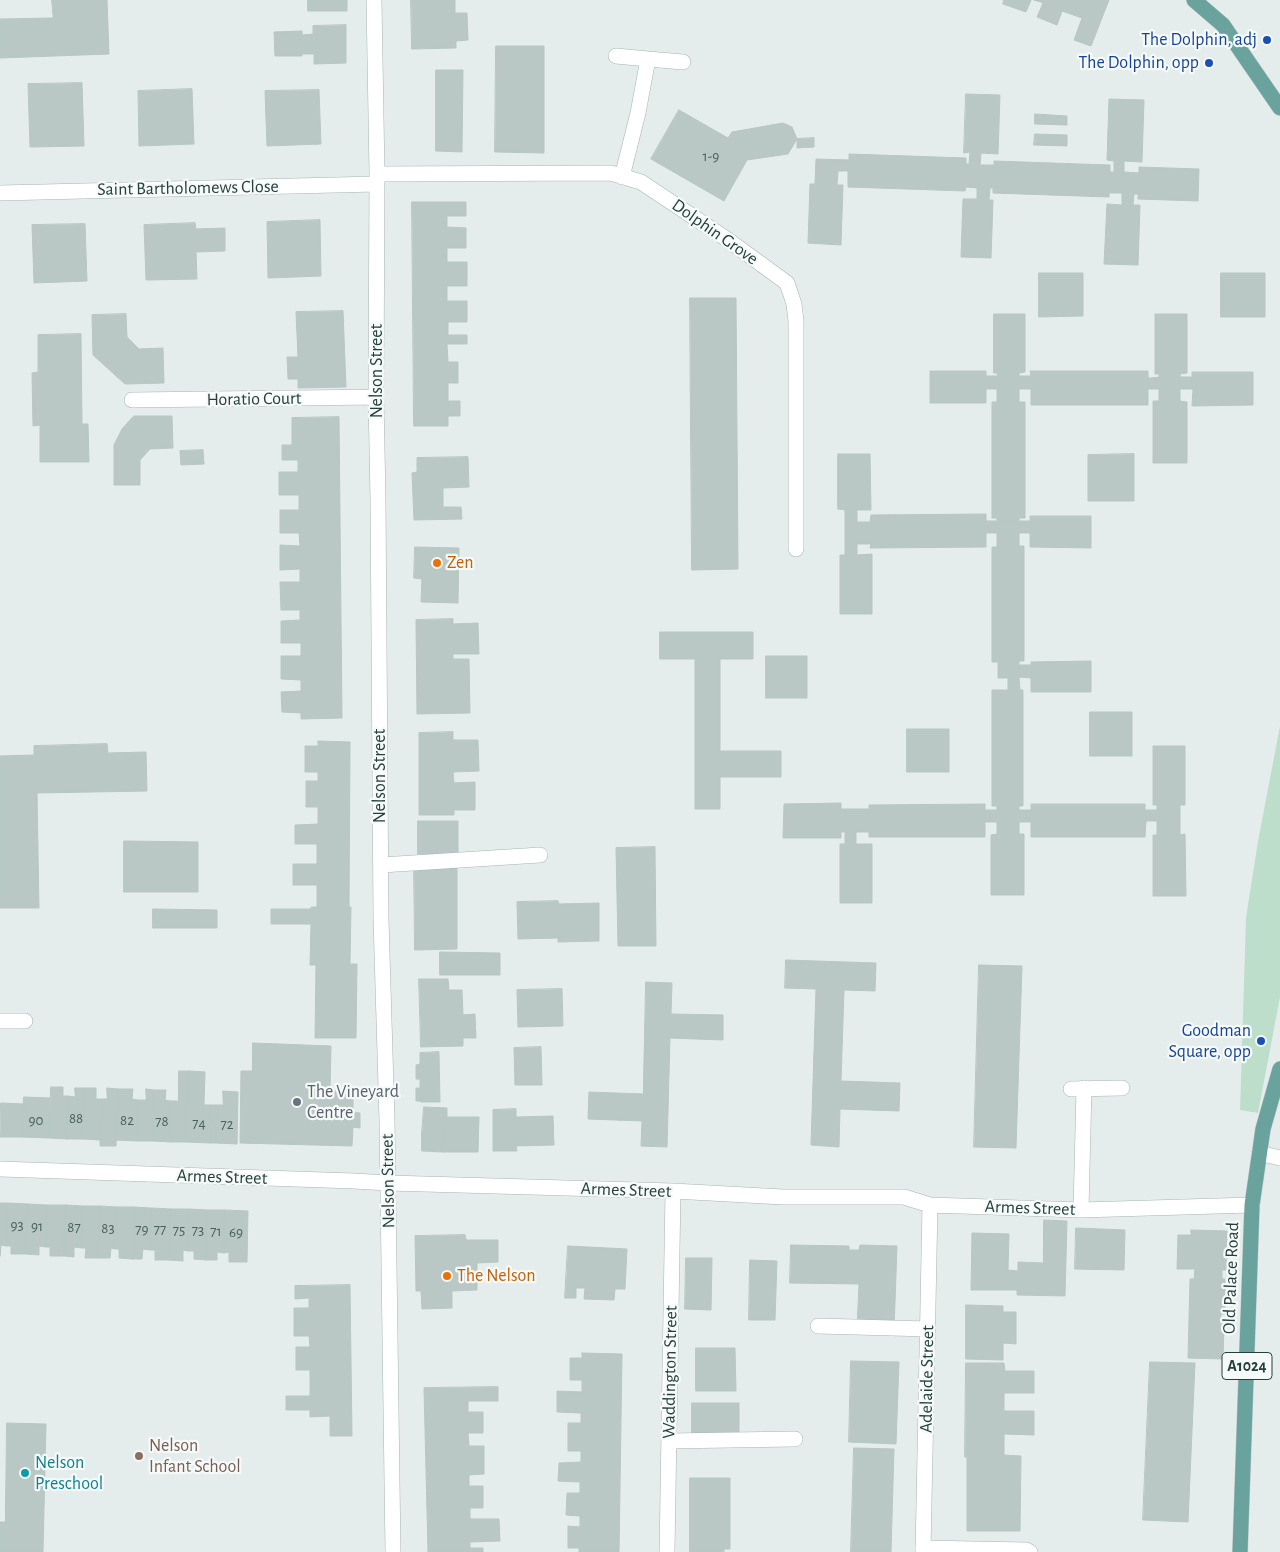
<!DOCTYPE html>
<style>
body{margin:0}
canvas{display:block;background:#e4edeb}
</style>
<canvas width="1280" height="1552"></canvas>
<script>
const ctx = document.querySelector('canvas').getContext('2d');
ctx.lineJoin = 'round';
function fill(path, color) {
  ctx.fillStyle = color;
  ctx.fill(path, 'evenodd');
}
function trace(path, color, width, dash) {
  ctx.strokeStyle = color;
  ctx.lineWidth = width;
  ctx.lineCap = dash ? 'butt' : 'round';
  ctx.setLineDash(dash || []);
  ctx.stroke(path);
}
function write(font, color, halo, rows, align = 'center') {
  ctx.font = font + ' "Alegreya Sans",sans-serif';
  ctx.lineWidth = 4.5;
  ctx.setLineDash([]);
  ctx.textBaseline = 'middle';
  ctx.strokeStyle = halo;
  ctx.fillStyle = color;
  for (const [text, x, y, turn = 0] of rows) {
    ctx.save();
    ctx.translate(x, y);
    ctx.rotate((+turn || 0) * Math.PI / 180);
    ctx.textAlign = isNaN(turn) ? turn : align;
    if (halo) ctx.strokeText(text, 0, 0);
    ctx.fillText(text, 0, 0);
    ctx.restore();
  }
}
fill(new Path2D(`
 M1280,726v271l-22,116 -18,-3 6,-192 12,-77z`), '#bedecc');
const building = new Path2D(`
 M52,0h55l2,54 -109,4v-39l53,-1z
 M308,0h39v11h-39z
 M411,0h44v13h12l1,27 -12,1v7l-44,1z
 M1004,0h27l-5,12 -23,-8z
 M1034,0h75l-18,46 -17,-6 8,-22 -20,-7 -5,14 -20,-8 6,-14z
 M346,25v38l-32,1v-10h-12v2h-27l-1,-24 28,-1v4l11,-1v-8z
 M496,46h48v107l-49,-1z
 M436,70h27l-1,82 -26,-1z
 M82,83l2,63 -54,1 -2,-63z
 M192,89l2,55 -55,2 -1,-55z
 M319,90l2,54 -54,2 -2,-55z
 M966,94l34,1 -2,59 -17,-1 -1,12h14v-4l116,4v7h4v-11l-7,-1 2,-61 35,1 -2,62 -18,-1v11l15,1v-6l60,2 -1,32 -60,-2v-5h-4l-1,11h7l-2,60 -34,-1 3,-60 15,1v-12h-13v4l-116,-4v-5h-3l-1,12h4l-2,58 -30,-1 2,-58h14v-11l-11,-1 -1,4 -117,-4v-16h-10l-1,14h6l-2,60 -33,-2 2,-59h5l1,-25 33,1v-6l117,4v6h3l1,-12 -6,1z
 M679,110l49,28 4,-6 51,-9 9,4 5,12 -9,15 -41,6 -23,41 -73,-42z
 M1035,114l32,2v9l-32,-1z
 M1035,134l32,1v11l-33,-1z
 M814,138v9l-17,1v-9z
 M412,202h54v14h-19v11l19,1v20h-19v14h20v24h-20v15h20v21h-19v13h19v9h-20l1,18h10v21h-10v18h12v15h-12v10h-34z
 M320,220l1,56 -53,2 -1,-56z
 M195,223l1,6 29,-1v23l-29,1 1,27 -51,1 -2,-55z
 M85,224l2,57 -53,2 -2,-58z
 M1039,273h44v43l-44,1z
 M1221,273h44v44h-44z
 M690,298h46l2,271 -46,1z
 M343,311l3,76 -48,1v-9h-10l-1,-22h11l-2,-45z
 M126,314l1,23 12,12 24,-1 1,35 -39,1 -32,-29 -1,-40z
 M994,314h31v58l-6,1v3h12l-1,-5h118v7h3l8,-1v-3h-4v-60h32v59l-7,1v3h12v-5h61v33l-61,1 1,-17h-13v12l7,1v61h-34v-62h6v-12h-11v16h-117v-16h-12v13h6v116h-6v3h-22v-3h-5v-116h5v-13h-11v14h-56v-32h56v5h12l-1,-3h-3z
 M81,334l1,90h6l1,38h-49v-37l-7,1 -1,-53 6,-1v-37z
 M134,416h38l1,32 -23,1 -10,11v25h-26v-40l8,-16z
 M339,417l3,301 -41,1v-6l-19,-1 -1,-20 20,-1v-11l-20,-1v-23h20v-13h-20v-22l19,-1v-10h-19l-1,-28h20v-13l-20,1v-25l20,1 -1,-13h-19v-23h19v-15h-20v-23h19v-12h-16v-15h10v-27z
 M203,450l1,14 -23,1 -1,-14z
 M838,454h32l1,56h-14v12h13l1,-7 115,-1v7h44v-5h61v32l-61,-1v-14h-11v13h5v115h-5v4h12v-3l60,-1v31h-60v-14l-12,-1 1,13h3v116h-4v4h12v-6h114v6h12v-5h-4v-59h32v59h-5v30l5,-1 1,62h-33v-61h4v-14h-11l-1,16h-114v-15h-12v12h5v61h-33v-60l6,-1v-12h-12v15h-116v-5h-13v12h16v59h-32v-59h5v-12h-4v6h-58l1,-34 57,-1v6h28v-4l116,-1v6h12v-4h-5v-116h16v-12h-10v-16h-6v-115h5v-14h-11v14l-116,1 1,-4h-14v11l15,-1v60h-32v-59h5v-45l-7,-1z
 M1134,454v47h-46v-46z
 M468,457l1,30 -26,1v19h18l1,12 -48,1 -2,-47 5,-1v-14z
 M415,547l44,1 -1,55 -37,-1 1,-23 -8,-1z
 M453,619v5l25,-1 1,31h-26v5h16l1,54 -53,1 -1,-94z
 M660,632h93v27h-33v92h61v26h-61v32h-25v-150h-35z
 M766,656h41v42h-41z
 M1090,712h42v44h-42z
 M907,729h42v43h-42z
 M453,732v8h25l1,31 -26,1 1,11 21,-1v28h-21v5h-35v-82z
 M318,741l32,1 -1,165h2l-1,57h7l-1,74h-41l1,-73h-6l1,-41h-40v-15h40v-2h6v-22h-24v-21h24v-20h-22v-19l23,-1v-17h-12v-26h12v-9h-13v-26h13z
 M107,744l1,9 38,-1 1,39 -110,2 2,115h-39v-152l34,-1v-9z
 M418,821h40v33h-40z
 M124,841l74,1v50h-74z
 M655,847l1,99h-38l-2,-98z
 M414,867h43v82l-42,1z
 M558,901l1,3 40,-1v38l-41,1v-4l-40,1 -1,-37z
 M153,909l64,1v18h-64z
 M440,952l60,1v22h-60z
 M786,960l90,3 -1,28 -31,-1 -3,91 59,2 -1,28 -59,-2 -1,38 -28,-2 5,-156 -31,-1z
 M979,965l43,1 -6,182 -42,-1z
 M419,979h29l1,11h13l1,25 12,-1 1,24h-13v8l-42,1z
 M646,982l26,1 -1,31 52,1v25l-53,-2 -3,109 -26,-1 1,-25 -54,-2 1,-27 54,2z
 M562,989l1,37 -45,1 -1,-37z
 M253,1043l78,3 -1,45h23v21l7,1v15l-7,-1 -1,19 -112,-3 1,-72h11z
 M541,1047l1,38h-27l-1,-37z
 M439,1052l1,50h-19l-1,-1h-4v-13h4v-9h-4v-14l4,-1v-11z
 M179,1071h10l-3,71h-16l1,-41h7z
 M189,1071l16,1 -1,33h7l-1,38 -24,-1z
 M51,1087h12v9h5l-1,43 -18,-1z
 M75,1088h10l-2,51h-16l1,-43 7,1z
 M85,1088h11v11h5l-1,41 -17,-1z
 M107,1088l11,1 -2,57h-16l1,-47h6z
 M118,1089h15l-1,10 6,1 -1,41 -21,-1z
 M146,1089l8,1 -1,51h-16l1,-41h8z
 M154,1090h12l-1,10 6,1 -1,41 -17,-1z
 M223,1091l15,1 -1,52 -21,-1 1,-38h6z
 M24,1097l26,1 -1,40 -27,-1z
 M1,1103l23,1 -2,33h-22z
 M211,1105h6l-1,38h-6z
 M424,1107l23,1v9h32l-1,35h-35l1,-18 -22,-1z
 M516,1109v8l37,-1 1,29 -38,1 1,5h-24v-41z
 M422,1133l22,1 -1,18 -21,-1z
 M0,1203h7l-1,43 -5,-1 -1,11z
 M7,1203l21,1 -2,50h-15v-8h-5z
 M28,1204l19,1 -1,42 -7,-1v9l-13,-1z
 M47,1205h19l-2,51h-14v-9h-4z
 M66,1205l17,1 -1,42 -8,-1v10l-10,-1z
 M83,1206h17l-1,52h-14l1,-10h-4z
 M100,1206l17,1 -2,42 -4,-1 -1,10h-11z
 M117,1207h17l-1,52 -14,-1v-9h-4z
 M134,1207l17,1 -1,42 -7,-1 -1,10h-9z
 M151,1208l20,1 -2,51h-14v-10h-5z
 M171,1209h18l-1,42 -5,-1v11l-14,-1z
 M189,1209l18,1 -1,50 -12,-1v-8h-6z
 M207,1210h18l-1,43 -7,-1v8h-11z
 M225,1210l23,1 -1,51h-18v-10l-5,1z
 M1044,1220l23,1 -2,75 -48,-1v-5h-46l1,-57 37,1 -1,36 10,1v-9l25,1z
 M1076,1228l49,2 -1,40 -49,-1z
 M1191,1230l36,1 -1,39h-4v9h3v35h-4l-1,10h4l-1,35 -35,-1 2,-79h4l1,-10h-18l1,-34h13z
 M465,1235l1,5h32v22l-21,1v27l-25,1v17l-30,1 -1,-18h-5l-1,-55z
 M791,1245l58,1v4h10l1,-5 37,1 -3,84 -37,-1 2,-45 -69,-1z
 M568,1246l59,3 -2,40h-10l-1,11 -30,-1 1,-11h-9v10h-11z
 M686,1258h26l-1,52 -26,-1z
 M750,1260l27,1 -2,59h-26z
 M350,1285l2,151h-22v-20l-20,1v-7h-24v-14h24v-26h-14v-23h14l-1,-11h-15v-28h15v-10l-14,1v-13z
 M966,1305l37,1v6h13v32l-13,-1v17l-37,-1z
 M696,1348h39l1,43h-40z
 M582,1353l40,1 -3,198h-40v-4h-11v-22l12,1v-11l-14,-1 1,-22h13v-11l-22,-1 1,-18 22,-1v-11h-13v-28h13v-10l-24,-1v-21l25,1v-12h-12v-22h12z
 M851,1361l48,1 -3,82 -47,-2z
 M1150,1362l45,1 -7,159 -45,-2z
 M966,1363h38l1,8h29v22h-30v18h30v24l-30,-1v21l17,1 -1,75h-53v-74h-2z
 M498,1387v14h-30v11h15v21h-15l1,13h15v28l-15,1v11h14v22h-13v11h29l1,22 -30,1v6h13v4h-55l-4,-164z
 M692,1403h47v37h-47z
 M7,1423l39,1 -3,128h-43v-30h5z
 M854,1448l40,1 -3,103h-40z
 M690,1478h40v71h-6v3h-34z`);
fill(building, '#b9c8c4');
trace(building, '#b7c7c3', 1);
const lane = new Path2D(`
 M1071,1089l51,-1
 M923,1548l103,2 4,2`);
const street = new Path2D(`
 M374,0l3,174 -1,223 2,103 3,419 6,202 6,431
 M616,56l32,3
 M377,174l234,-1 30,9 87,58 59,43 7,21 2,17v228
 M622,177l16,-64 10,-54 35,3
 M0,193l377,-9
 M132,400l244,-3
 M381,865l159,-10
 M0,1021h25
 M1259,1153l21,5
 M0,1169l354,12 34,2 285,8 110,6h121l26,8 151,5 171,-5
 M1081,1210l3,-122
 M818,1326l110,3
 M669,1441l126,-2
 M667,1552l6,-361
 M923,1552l7,-347`);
const primary = new Path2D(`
 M1194,0l29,25 57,83
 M1240,1552l12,-347 11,-76 17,-60`);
trace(lane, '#a7b5b3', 16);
trace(street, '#a7b5b3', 16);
trace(primary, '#c2c9c8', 16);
trace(lane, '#fff', 15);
trace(street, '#fff', 15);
trace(primary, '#6aa29d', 15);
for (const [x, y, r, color] of [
 [1267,40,5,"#1a4fb4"],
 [1209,63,5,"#1a4fb4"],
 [437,563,5,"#e8710a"],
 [1261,1041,5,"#1a4fb4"],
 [297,1102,5,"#6b7280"],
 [447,1276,5,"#e8710a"],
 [139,1456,5,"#8d6e63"],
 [25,1473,5,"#0f9aa8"]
]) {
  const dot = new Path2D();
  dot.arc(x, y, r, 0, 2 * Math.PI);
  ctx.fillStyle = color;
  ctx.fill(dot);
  trace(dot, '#f5faf8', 2);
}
write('15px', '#49615e', null, [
 ["1-9",711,156],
 ["88",76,1118],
 ["90",36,1120],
 ["82",127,1120],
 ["78",162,1121],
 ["74",199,1123],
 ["72",227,1124],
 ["93",17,1225],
 ["91",37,1226],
 ["87",74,1227],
 ["83",108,1228],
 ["79",142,1229],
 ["77",160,1229],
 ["75",179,1230],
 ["73",198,1230],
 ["71",216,1231],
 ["69",236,1232]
]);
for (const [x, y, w] of [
 [1247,1366,50]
]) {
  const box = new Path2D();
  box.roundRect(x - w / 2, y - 13.5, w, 27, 4);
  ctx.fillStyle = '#f5faf8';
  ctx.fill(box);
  trace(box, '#243f3c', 1);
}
write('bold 16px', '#243f3c', null, [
 ["A1024",1247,1366]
]);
write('18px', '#164399', '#f5faf8', [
 ["The Dolphin, adj",1257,40],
 ["The Dolphin, opp",1199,63],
 ["Goodman",1251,1031],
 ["Square, opp",1251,1052]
], 'right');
write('18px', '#243f3c', '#f5faf8', [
 ["Saint Bartholomews Close",188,188,-1],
 ["Dolphin Grove",715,232,35],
 ["Nelson Street",377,371,-90],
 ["Horatio Court",254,399,-1],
 ["Nelson Street",380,776,-90],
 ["Armes Street",222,1177,2],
 ["Nelson Street",388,1181,-91],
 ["Armes Street",626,1190,2],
 ["Armes Street",1030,1208,2],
 ["Old Palace Road",1231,1278,-88],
 ["Waddington Street",670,1372,-89],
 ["Adelaide Street",927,1379,-89]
]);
write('18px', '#c56008', '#f5faf8', [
 ["Zen",447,563],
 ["The Nelson",457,1276]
], 'left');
write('18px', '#5b616d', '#f5faf8', [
 ["The Vineyard",307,1092],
 ["Centre",307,1113]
], 'left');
write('18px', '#785e54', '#f5faf8', [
 ["Nelson",149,1446],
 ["Infant School",149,1467]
], 'left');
write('18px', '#0d838f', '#f5faf8', [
 ["Nelson",35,1463],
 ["Preschool",35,1484]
], 'left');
</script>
